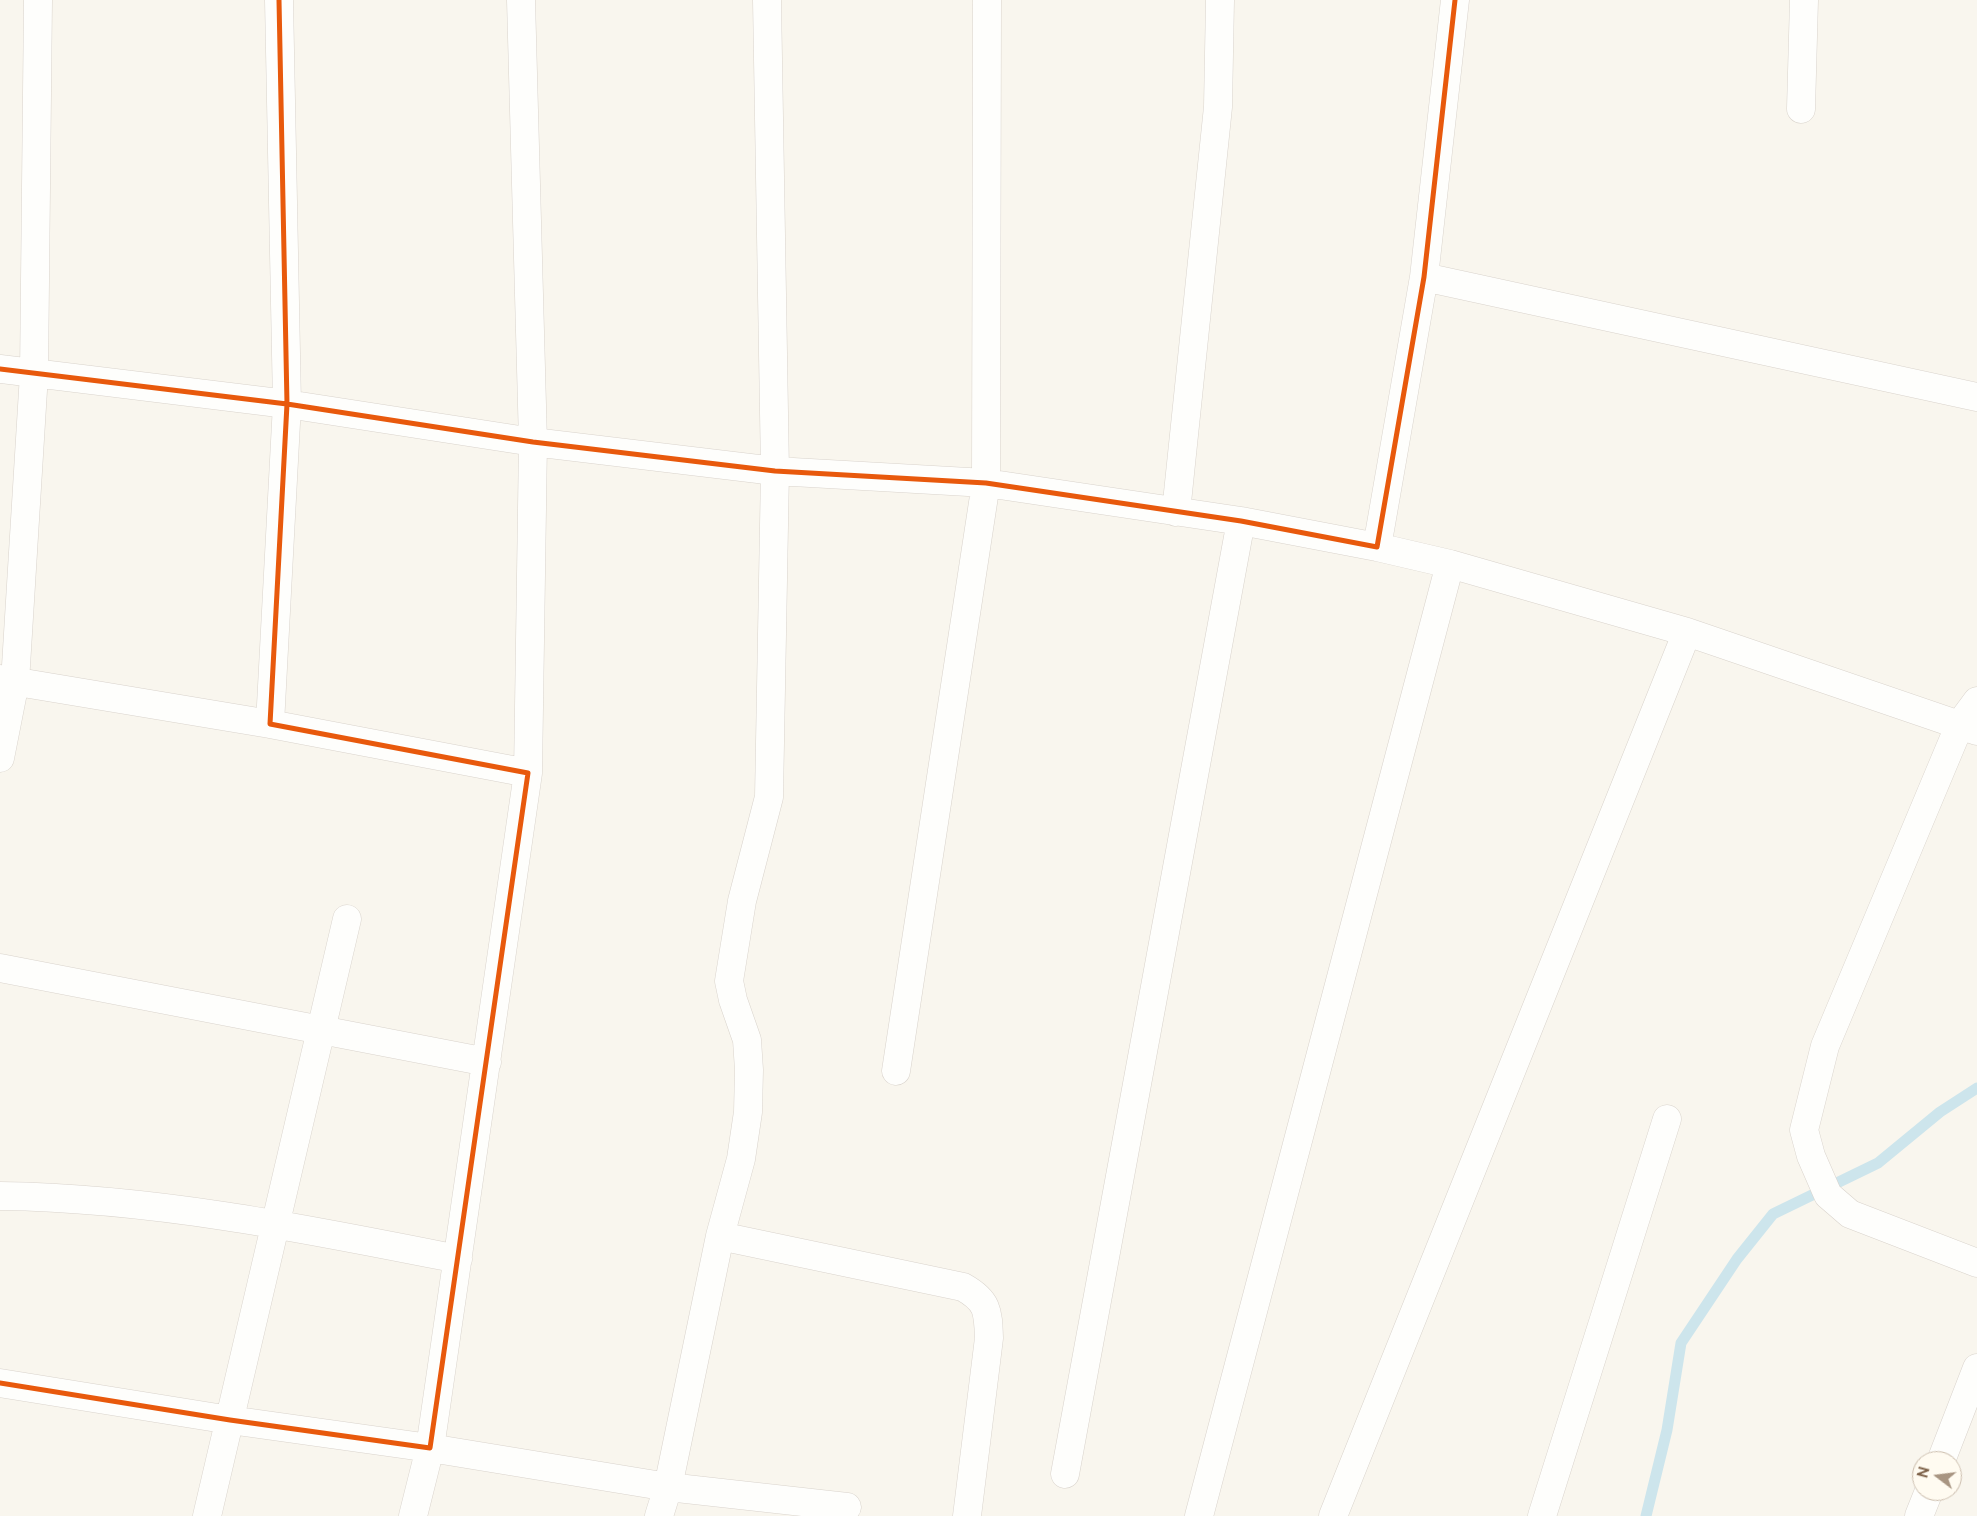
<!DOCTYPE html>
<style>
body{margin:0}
#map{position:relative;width:1977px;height:1516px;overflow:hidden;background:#f9f6ee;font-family:Raleway,sans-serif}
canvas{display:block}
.north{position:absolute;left:1912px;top:1451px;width:50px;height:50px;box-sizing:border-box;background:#fffbf1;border:1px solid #cbbdad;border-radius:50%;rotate:285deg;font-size:14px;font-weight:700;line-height:20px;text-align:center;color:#7d6148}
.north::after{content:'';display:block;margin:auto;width:18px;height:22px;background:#a89582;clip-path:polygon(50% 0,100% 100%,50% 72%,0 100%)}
</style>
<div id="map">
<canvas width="1977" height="1516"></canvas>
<div class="north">N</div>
</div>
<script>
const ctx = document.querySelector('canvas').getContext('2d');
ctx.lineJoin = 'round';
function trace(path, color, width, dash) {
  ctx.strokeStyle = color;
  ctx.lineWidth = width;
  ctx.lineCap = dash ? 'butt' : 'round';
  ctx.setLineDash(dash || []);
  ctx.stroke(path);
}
trace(new Path2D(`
 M1646,1516l21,-86 14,-87 56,-84 36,-45 105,-51 62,-51 37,-24`), '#cde5ec', 11);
const street = new Path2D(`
 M521,0l12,442 -5,331
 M767,0l8,471 -6,326 -27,104 -13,80 4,19 14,40 2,30 -1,42 -7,47 -21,77 -52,251 179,20
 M1801,109l3,-109
 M1424,277l553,120
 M0,369l287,35 246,38 242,29 211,12 255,38 136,26 47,-270 31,-277
 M1176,512l42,-405 2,-107
 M1377,547l73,17 237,68 290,99
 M0,679l270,45
 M1977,701l-17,23 -135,322 -21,84 7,26 17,39 22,19 127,49
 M0,758l15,-76 19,-308 4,-374
 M0,968l487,94
 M896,1071l90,-588 1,-483
 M0,1196c155,2 307,33 458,63
 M720,1236l243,51c25,14 25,24 26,51l-22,178
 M0,1383l230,37 200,28 98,-675 -258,-49 17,-320 -8,-404
 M1941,1461l36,-93
 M1065,1474l176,-953
 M207,1516l140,-597
 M413,1516l17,-68 238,39 -9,29
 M1199,1516l251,-952
 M1333,1516l354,-884
 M1542,1516l125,-397
 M1919,1516l10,-25`);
trace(street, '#d9d3cc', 29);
trace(street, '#fefefc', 28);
trace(new Path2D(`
 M0,369l287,35 246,38 242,29 211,12 255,38 136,26 47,-270 31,-277
 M0,1383l230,37 200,28 98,-675 -258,-49 17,-320 -8,-404`), '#e8590c', 5);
</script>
